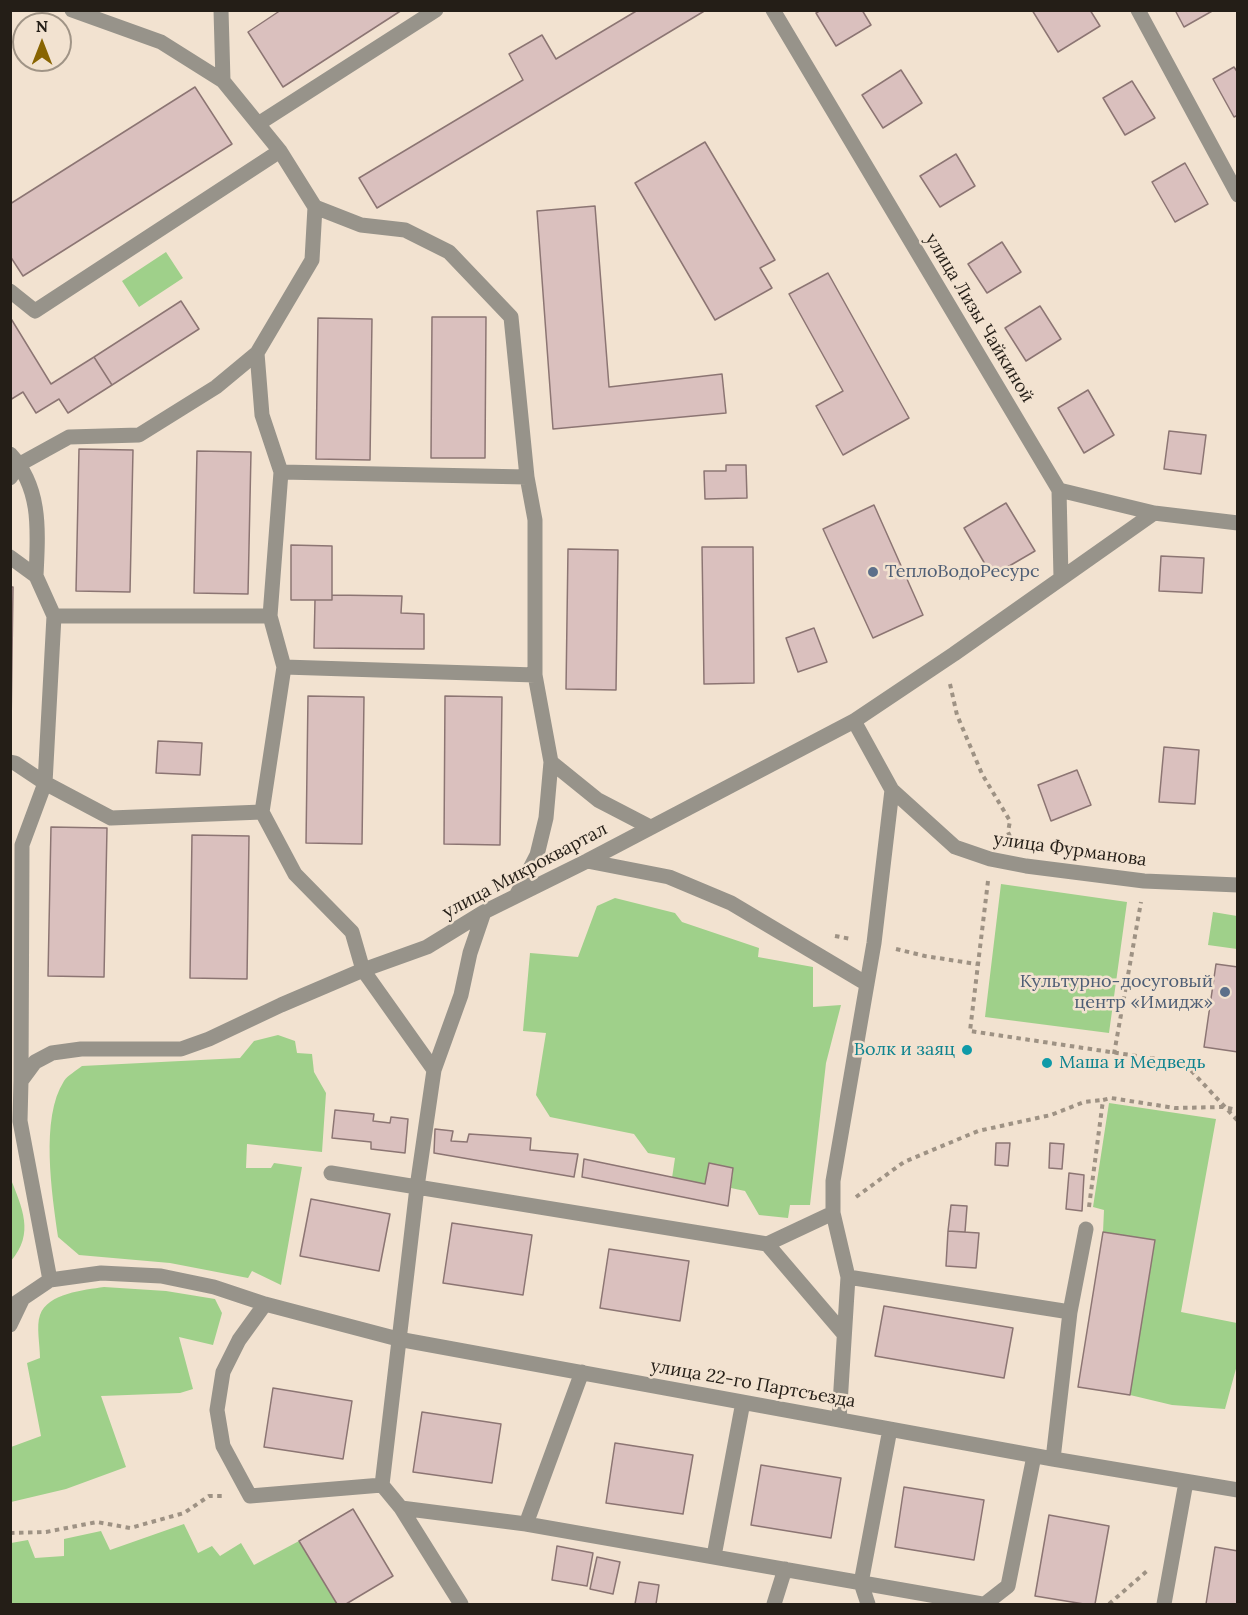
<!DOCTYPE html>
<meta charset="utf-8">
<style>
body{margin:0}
#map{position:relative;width:1248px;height:1615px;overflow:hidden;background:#f2e2d0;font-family:Lora,serif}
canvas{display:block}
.frame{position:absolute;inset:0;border:12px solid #241e17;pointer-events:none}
.north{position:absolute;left:12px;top:12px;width:60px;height:60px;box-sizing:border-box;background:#f2e2d0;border:2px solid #a09486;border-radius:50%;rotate:0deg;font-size:16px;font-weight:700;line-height:24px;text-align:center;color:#241e17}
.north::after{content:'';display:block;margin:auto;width:21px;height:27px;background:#886401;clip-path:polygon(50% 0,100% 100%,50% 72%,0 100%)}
</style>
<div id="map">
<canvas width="1248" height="1615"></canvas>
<div class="frame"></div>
<div class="north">N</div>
</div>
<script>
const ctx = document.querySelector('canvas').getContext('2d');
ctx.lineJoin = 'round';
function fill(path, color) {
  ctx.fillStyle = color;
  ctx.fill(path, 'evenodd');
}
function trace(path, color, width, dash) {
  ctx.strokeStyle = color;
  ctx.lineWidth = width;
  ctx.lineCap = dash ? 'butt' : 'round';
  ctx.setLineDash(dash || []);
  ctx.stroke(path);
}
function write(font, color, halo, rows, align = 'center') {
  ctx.font = font + ' Lora,serif';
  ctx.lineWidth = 5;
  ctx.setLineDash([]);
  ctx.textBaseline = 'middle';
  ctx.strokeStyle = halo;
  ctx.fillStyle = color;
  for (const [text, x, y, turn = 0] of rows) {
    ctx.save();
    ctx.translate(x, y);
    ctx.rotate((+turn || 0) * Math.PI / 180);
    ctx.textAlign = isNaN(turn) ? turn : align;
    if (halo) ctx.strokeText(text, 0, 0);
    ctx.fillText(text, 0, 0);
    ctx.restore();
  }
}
fill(new Path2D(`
 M166,252l17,26 -44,29 -17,-26z
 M1001,884l126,18 -18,131 -124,-16z
 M615,898l60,15 7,9 77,26 -1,9 55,10v40l28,-2 -15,58 -16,142h-20l-2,13 -29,-3 -14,-24 -14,-3 2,-19 -28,15 -33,-6 3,-20 -27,-5 -14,-19 -84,-17 -14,-22 10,-62 -23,-2 7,-78 48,4 19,-51z
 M1213,912l24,4v33l-29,-4z
 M278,1035l17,6 2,12 15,1 2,18 12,21 -4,59 -75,-8 -1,24h25l3,-5 28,4 -21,118 -29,-14 -4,7 -78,-15 -91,-8 -21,-18c-6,-43 -18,-119 6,-156 4,-6 12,-10 18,-15l158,-8 14,-17z
 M1109,1103l107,16 -35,193 56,11v42l-12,44 -53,-4 -42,-10 25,-155 -52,-8 1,-22 -11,-3z
 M10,1177c12,31 25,56 1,84z
 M104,1287l62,4 49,8 7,14 -9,32 -34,-8 14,52 -13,4 -79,3 25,71 -60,22 -55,13v-55l30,-11 -14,-73 13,-5c0,-13 -4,-32 0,-43 8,-22 44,-25 64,-28z
 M184,1524l14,29 14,-7 8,10 21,-13 13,22 45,-24 38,63h-326v-61l17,-3 7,18 29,-2v-17l37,-8 9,19z`), '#9fd08a');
const building = new Path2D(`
 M281,10h121l-119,77 -35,-55z
 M638,10h68l-329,198 -18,-30 164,-98 -14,-26 33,-19 14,24z
 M821,10h41l9,15 -35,21 -20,-33z
 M1032,10h58l10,16 -42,26z
 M1175,10h39l-30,17z
 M1234,67l4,6v42l-4,2 -21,-38z
 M901,70l21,33 -39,25 -21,-33z
 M1132,81l23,37 -30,17 -22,-37z
 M195,87l37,57 -209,132 -13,-20v-52z
 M705,142l70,118 -15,8 12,20 -57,32 -80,-137z
 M956,154l19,32 -35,21 -20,-31z
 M1185,163l23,41 -33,18 -23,-40z
 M595,206l14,181 113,-13 4,39 -173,16 -16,-218z
 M1002,242l19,30 -34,21 -19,-29z
 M828,273l81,145 -66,37 -27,-49 27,-15 -54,-97z
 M181,301l18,28 -87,56 -18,-28z
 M1040,306l21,33 -35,22 -21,-33z
 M10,317l41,67 43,-27 18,28 -44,28 -9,-14 -23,14 -13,-21 -13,8z
 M432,317h54l-1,141h-54z
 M318,318l54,1 -2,141 -54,-1z
 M1088,390l26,45 -30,18 -26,-45z
 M1169,431l37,4 -5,39 -37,-5z
 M79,449l54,1 -3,142 -54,-1z
 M197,451l54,1 -3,142 -54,-1z
 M726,465h20l1,33 -42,1 -1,-28h22z
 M1006,503l29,48 -43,25 -28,-48z
 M874,505l49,110 -50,23 -50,-109z
 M291,545l41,1v54h-41z
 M702,547h51l1,136 -50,1z
 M568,549l50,1 -2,140 -50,-1z
 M1161,556l43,2 -2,35 -43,-2z
 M10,587h3l-2,142h-1z
 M332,595l70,1 -1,17 23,1v35l-110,-1 1,-48h17z
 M814,628l13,34 -29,10 -12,-34z
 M308,696l56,1 -2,147 -56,-1z
 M445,696l57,1 -2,148 -56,-1z
 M158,741l44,2 -2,32 -44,-2z
 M1164,747l35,3 -4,54 -36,-2z
 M1077,770l14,35 -40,16 -13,-36z
 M51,827l56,1 -3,149 -56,-1z
 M192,835l57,1 -2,143 -57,-1z
 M1216,964l22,3v85l-34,-5z
 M335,1110l39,4 -1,7 17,2 1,-6 17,2 -3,34 -34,-4v-7l-39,-4z
 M435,1129l18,2 -2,10 16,1 2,-8 62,4 -1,12 48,4 -4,23 -140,-24z
 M996,1143h14l-2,23 -13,-1z
 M1050,1143l14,1 -2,25 -13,-1z
 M584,1159l121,25 4,-21 24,5 -5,38 -146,-29z
 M1069,1173l15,2 -2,36 -16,-2z
 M311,1199l79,15 -11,57 -79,-15z
 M951,1205l16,1 -2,26 -17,-1z
 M452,1223l80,12 -9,60 -80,-12z
 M948,1231l31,2 -3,35 -30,-2z
 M1103,1232l52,8 -25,155 -52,-8z
 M609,1249l80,12 -9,60 -80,-13z
 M884,1306l129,22 -9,50 -129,-22z
 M273,1388l79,13 -9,58 -79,-12z
 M422,1412l79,12 -9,59 -79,-11z
 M615,1443l78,12 -10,59 -77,-11z
 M761,1465l80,13 -10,60 -80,-13z
 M904,1487l80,13 -10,60 -79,-13z
 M353,1509l40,67 -47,28h-9l-38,-63z
 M1049,1515l60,11 -14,78h-11l-49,-8z
 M557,1546l36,7 -6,33 -35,-6z
 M1215,1547l23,4v53h-32z
 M597,1557l23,5 -7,32 -23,-5z
 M639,1582l20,3 -3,19h-21z`);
fill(building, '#dac0be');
trace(building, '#8c7573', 1.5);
trace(new Path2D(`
 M950,684l7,31 25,59 28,47 -2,11 3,7
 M988,881l-18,150 214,32 54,58
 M835,936l16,3
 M896,949l29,7 51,8
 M1114,1054l27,-152
 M856,1197l48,-35 74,-31 73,-16 33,-13 19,-2
 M1089,1207l14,-107 8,-2 64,10 48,-1 15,3
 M10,1533l36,-1 51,-10 33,6 54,-15 25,-17h17
 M1109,1604l38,-33`), '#9e9284', 4, [4.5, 4.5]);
trace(new Path2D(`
 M72,10l89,32 62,39 57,70 35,56
 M221,10l2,71
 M773,10l286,480 95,23 84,10
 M1138,10l100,185
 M258,124l178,-114
 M10,291l25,20 245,-160
 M10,454c32,34 28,78 26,122
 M10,478l10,-14 49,-27 70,-2 77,-48 41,-34
 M1059,490l2,88
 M10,557l26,19 18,40 -9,167 -23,62 -1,236
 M54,616h216l11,-144 -19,-57 -5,-62 55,-93 3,-53 46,18 44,5 44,22 62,65 16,160 -246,-5
 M284,667l251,8
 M854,721l38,69 63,57 35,12 36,7 118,15 94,4
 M10,762l5,1 30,20 66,35 151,-6 22,-145 -14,-51
 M551,762l47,38 52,27
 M262,812l33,62 57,58 11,38 71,100
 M587,861l82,16 62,26 136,81
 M516,896l21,-41 9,-37 5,-56 -16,-87v-155l-8,-43
 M331,1173l436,71 66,-31
 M767,1244l77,90
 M848,1277l222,35
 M50,1280l-30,-159 1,-40 14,-19 17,-9 29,-4h100l28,-10 72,-34 82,-35 64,-23 57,-35 103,-51 267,-140 100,-67 200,-141
 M265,1304l-26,36 -16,32 -6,38 6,36 27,50 132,-11
 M10,1307l40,-27 51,-7 60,3 53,11 51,17 133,35 655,120 185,31
 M10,1325l12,-25
 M839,1420l9,-143 -15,-64v-32l41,-238 18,-153
 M1053,1459l17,-147 16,-83
 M382,1485l35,-298 17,-117 27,-75 9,-42 14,-41
 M382,1485l19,23 60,96
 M401,1508l125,16 456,80
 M526,1524l56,-152
 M714,1556l29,-154
 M774,1604l11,-35
 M868,1604l-7,-21 29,-154
 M985,1604l23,-18 26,-130
 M1164,1604l22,-122`), '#97938a', 15);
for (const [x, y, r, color] of [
 [873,572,6,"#5c6f8a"],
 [1225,992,6,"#5c6f8a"],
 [967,1050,6,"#0f9aa8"],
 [1047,1063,6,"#0f9aa8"]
]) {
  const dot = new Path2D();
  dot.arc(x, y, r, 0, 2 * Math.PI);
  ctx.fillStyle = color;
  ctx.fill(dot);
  trace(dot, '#f2e2d0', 2);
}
write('18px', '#241e17', '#f2e2d0', [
 ["улица Лизы Чайкиной",979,318,59],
 ["улица Фурманова",1070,850,8],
 ["улица Микроквартал",525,871,-28],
 ["улица 22-го Партсъезда",753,1384,10]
]);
write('18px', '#4e5e75', '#f2e2d0', [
 ["ТеплоВодоРесурс",885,572],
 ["Культурно-досуговый",1213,982,"right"],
 ["центр «Имидж»",1213,1003,"right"]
], 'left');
write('18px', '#0d838f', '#f2e2d0', [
 ["Волк и заяц",955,1050],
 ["Маша и Медведь",1059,1063,"left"]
], 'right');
</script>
